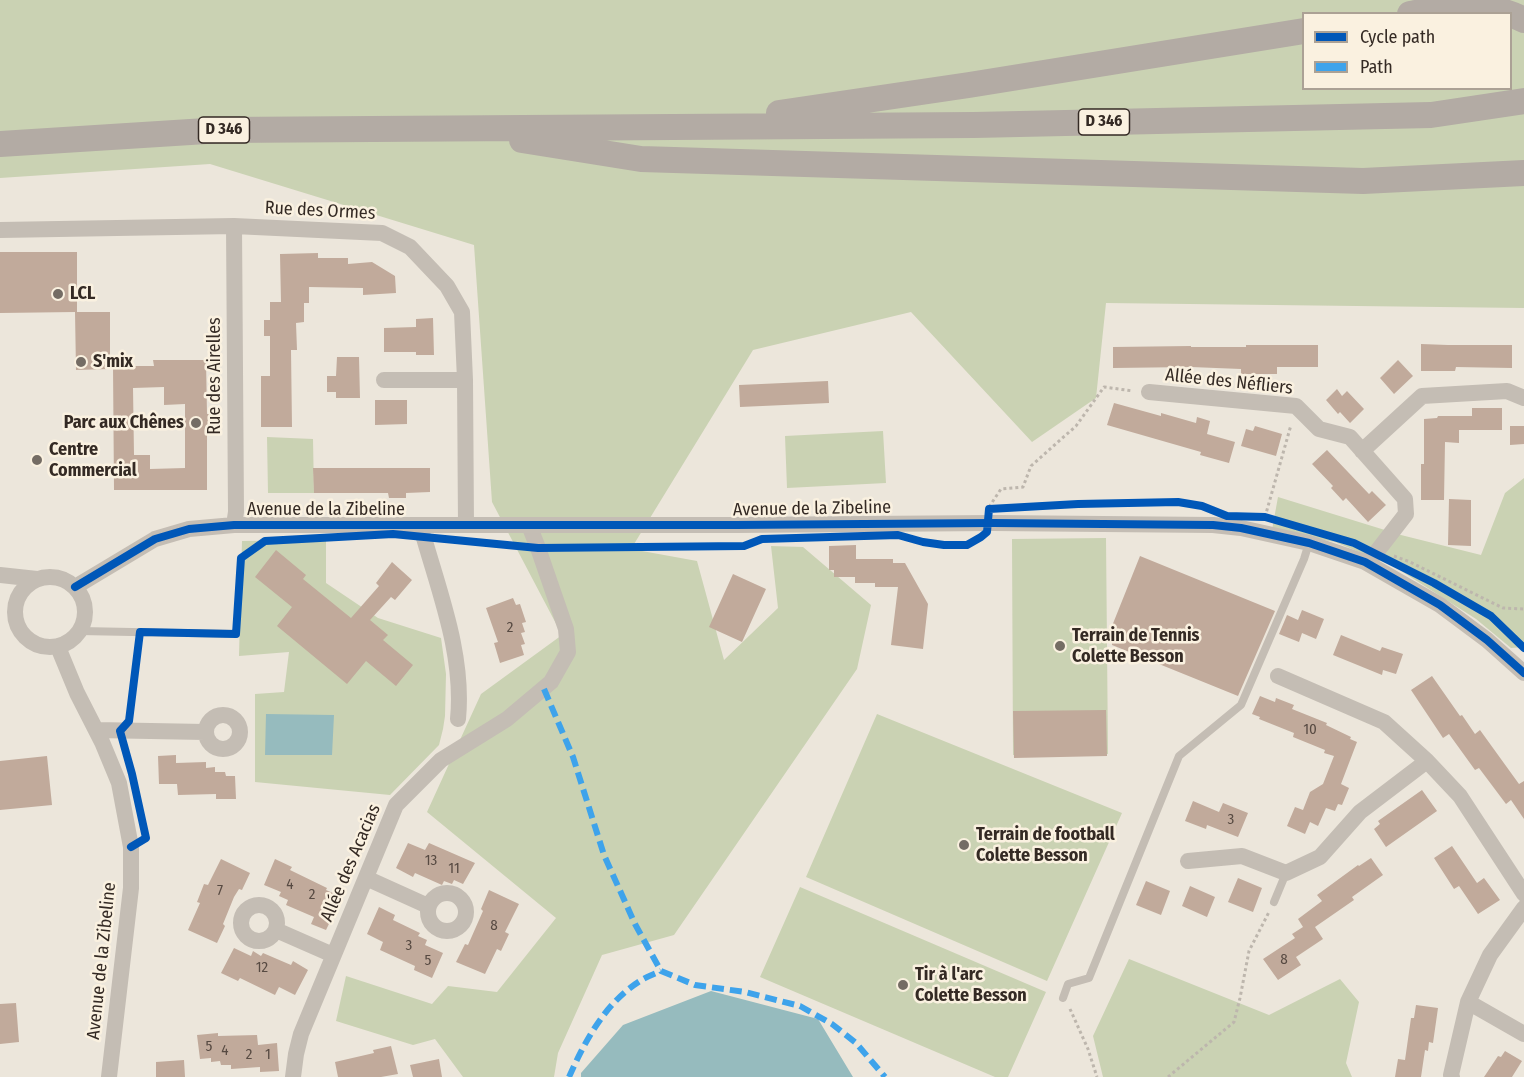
<!DOCTYPE html>
<meta charset="utf-8">
<style>
body{margin:0}
#map{position:relative;width:1524px;height:1077px;overflow:hidden;background:#ece6db;font-family:"Fira Sans Condensed",sans-serif}
canvas{display:block}
.legend{position:absolute;left:1302px;top:12px;width:210px;height:78px;box-sizing:border-box;background:#faf1e0;border:2px solid #aba195;margin:0;padding:8px 10px;list-style:none;font-size:18px;color:#342a24}
.legend li{display:flex;align-items:center;gap:12px;height:30px}
.legend b{width:30px;border:2px solid #aba195}
</style>
<div id="map">
<canvas width="1524" height="1077"></canvas>
<ul class="legend">
<li><b style="height:8px;background:#0057b8"></b>Cycle path</li>
<li><b style="height:8px;background:#3ea3eb"></b>Path</li>
</ul>
</div>
<script>
const ctx = document.querySelector('canvas').getContext('2d');
ctx.lineJoin = 'round';
function fill(path, color) {
  ctx.fillStyle = color;
  ctx.fill(path, 'evenodd');
}
function trace(path, color, width, dash) {
  ctx.strokeStyle = color;
  ctx.lineWidth = width;
  ctx.lineCap = dash ? 'butt' : 'round';
  ctx.setLineDash(dash || []);
  ctx.stroke(path);
}
function write(font, color, halo, rows, align = 'center') {
  ctx.font = font + ' "Fira Sans Condensed",sans-serif';
  ctx.lineWidth = 5;
  ctx.setLineDash([]);
  ctx.textBaseline = 'middle';
  ctx.strokeStyle = halo;
  ctx.fillStyle = color;
  for (const [text, x, y, turn = 0] of rows) {
    ctx.save();
    ctx.translate(x, y);
    ctx.rotate((+turn || 0) * Math.PI / 180);
    ctx.textAlign = isNaN(turn) ? turn : align;
    if (halo) ctx.strokeText(text, 0, 0);
    ctx.fillText(text, 0, 0);
    ctx.restore();
  }
}
fill(new Path2D(`
 M0,0h1524v308l-418,-5 -10,95 -64,44 -121,-130 -158,38 -122,199 66,12 27,99 54,-52 -7,-62 32,1 68,58 -14,64 -183,266 -72,20 -44,98 -4,24h-91l-28,-38 -22,6 -77,-24 10,-45 86,28 16,-18 49,6 59,-74 -129,-106 54,-118 81,-59 -70,-133 -18,-257 -264,-81 -210,14zM1304,14h206v74h-206z
 M883,431l3,52 -99,5 -2,-52z
 M267,437l46,2 1,54h-46z
 M1524,478v169l-13,1 -35,-29 -81,-52 -60,-25 -63,-12 6,-33 123,38 80,20 24,-62z
 M1106,538l2,216 -95,1 -1,-216z
 M326,540v43l52,35 63,20 5,36 -1,42 -2,13 -4,16 -49,50 -135,-13v-88l29,-2 5,-40 -50,4 3,-115z
 M877,714l245,99 -75,168 -241,-104z
 M800,887l246,105 -38,85h-13l-235,-100z
 M1129,959l140,56 71,-36 19,23 -13,61 6,14h-249l-10,-41z`), '#cad2b3');
fill(new Path2D(`
 M266,714l68,1 -2,40h-67z
 M711,991l107,28 35,58h-272v-4l42,-48z`), '#96bbbe');
fill(new Path2D(`
 M0,252h77v60h33v57l-34,1 -1,-58 -75,1z
 M318,253v5h30v6l24,-2 23,14 1,17 -33,2v-7l-54,-1v16h-5v19l-8,1 1,27h-6l1,77h-31v-51h9v-40h-6v-16h6v-18h11l-1,-48z
 M433,318l1,37h-18v-3h-32v-24l32,-1v-8z
 M1421,344l27,1h64v23l-56,-1 -1,4h-34z
 M1246,345h72v22h-41v7h-36v-5l-50,-2 -78,1v-21l78,-1v1h55z
 M337,357h22l1,41h-24v-6h-9v-16h9z
 M153,360h53l1,54 11,-1v19h-11v58h-93l-1,-124h41zM164,387v18l21,-1v64l-35,1v-14h-16l-1,-67z
 M1398,360l15,16 -19,18 -14,-16z
 M828,381l1,22 -89,4 -1,-22z
 M1337,389l5,7 5,-5 17,18 -14,14 -10,-11 -2,2 -12,-14z
 M375,400h32v24l-32,1z
 M1114,403l47,13v-3l35,10 1,-6 13,4 -3,13 28,8 -6,21 -29,-8 1,-3 -94,-27z
 M1472,408h30v22h-43v13l-14,-1 -1,58h-23v-36h3v-45l13,-1 1,-2h34z
 M1255,426l27,8 -6,22 -35,-10 5,-17 7,2z
 M1510,426h14v18l-14,1z
 M1327,450l42,44 3,-3 14,14 -18,17 -22,-24 -3,3 -12,-13 2,-2 -21,-22z
 M313,468h117v24l-24,1v5h-17l-1,-5h-74z
 M1449,499l22,1v46l-23,-1z
 M856,545v14h37v4h12l23,41 -5,45 -32,-4 7,-58h-23v-4h-20v-6h-21v-7h-5v-24z
 M276,550l30,25 -3,4 48,39 28,-32 -3,-3 16,-21 20,18 -17,20 -4,-3 -21,23 18,15 -5,5 30,25 -17,21 -30,-25 -19,23 -70,-58 15,-19 -37,-30z
 M1140,556l135,55 -37,85 -126,-51v-19z
 M733,574l33,15 -24,53 -33,-15z
 M513,598l3,7 4,-1 6,18 -4,1 3,9 -4,1 4,11 -4,1 3,10 -24,8 -6,-20 4,-1 -12,-34z
 M1302,610l22,9 -8,20 -14,-6 -3,9 -20,-8 8,-19 11,5z
 M1341,635l39,16 2,-4 21,7 -7,20 -13,-4 -1,5 -49,-20z
 M1432,676l28,40 2,-1 13,19 5,-4 39,54 5,-3v38l-13,-19 -5,4 -27,-36 -4,2 -26,-36 -6,4 -32,-48z
 M1260,696l15,6 1,-4 18,7 -2,4 35,14 -1,2 25,12 -1,2 7,3 -16,42 8,4 -7,17 -4,-1 -3,7 -9,-3 -8,18 -8,-4 -5,12 -18,-8 8,-19 8,3 7,-18 13,-8 11,-28 -10,-3 1,-3 -32,-13 1,-4 -35,-14 1,-2 -8,-3z
 M1106,710l1,46 -93,2 -1,-47z
 M176,755v8l30,-1v6l9,-1v5h10l1,4h9l1,23h-20v-5l-38,1 -1,-11h-18l-1,-28z
 M47,756l5,49 -52,5v-49z
 M1422,790l15,21 -51,36 -12,-18 6,-5 -2,-3z
 M1193,801l26,11 4,-9 25,10 -10,24 -31,-12 -1,4 -21,-8z
 M408,843l17,7 4,-7 46,20 -12,21 -9,-4 -2,4 -8,-3 -2,4 -27,-12 -2,4 -17,-9z
 M1452,846l25,37 7,-5 16,22 -22,14 -19,-28 -5,3 -20,-31z
 M1371,858l12,17 -31,22 2,3 -39,27 8,12 -27,18 5,8 -23,15 -15,-21 32,-21 -3,-4 11,-7 -5,-8 24,-18 -5,-6 41,-30 1,1z
 M221,859l29,14 -8,17 -3,-1 -5,8 -11,27 2,2 -8,17 -29,-13 12,-27 -3,-1 7,-18 4,1z
 M275,859l17,8 -2,3 37,18 -1,2 16,7 -16,33 -15,-6 3,-7 -28,-12 2,-5 -9,-4 2,-4 -17,-7z
 M1238,878l24,10 -9,24 -25,-10z
 M1146,881l24,10 -9,24 -25,-10z
 M1190,886l25,11 -8,20 -25,-11z
 M489,890l30,14 -14,28 4,2 -8,17 -4,-2 -12,25 -29,-12 9,-18 3,1 15,-34 -2,-2z
 M379,907l16,8 -2,5 27,13 -2,3 9,4 -2,5 18,8 -11,25 -18,-8 1,-4 -35,-16 3,-8 -16,-8z
 M234,948l17,8 2,-5 8,5 2,-3 28,12 2,-4 15,9 -13,25 -16,-8 -4,8 -35,-17 -2,3 -17,-8z
 M16,1003l3,39 -19,2v-40z
 M1416,1005l22,3 -5,35 -4,-1 -1,9 -3,-1 -4,27h-26l3,-18 7,1 6,-42h3z
 M218,1033v3l39,-1 1,10 19,-2 2,28 -19,1v-5l-29,2v-4h-10l-1,-4 -9,1v-4l-11,1 -3,-24z
 M391,1046l7,28 -17,3h-43l-3,-15 39,-9 -1,-3z
 M1505,1051l17,10 -10,16h-28l14,-21 3,1z
 M439,1059l3,18h-29l-3,-12z
 M184,1060l1,17h-29v-15z`), '#c1aa9b');
trace(new Path2D(`
 M989,507l12,-18 22,-2 8,-21 45,-40 28,-39 29,4
 M1265,517l26,-92
 M1394,556l16,6 93,46 21,1
 M1070,1009l18,40 9,28
 M1168,1077l66,-55 6,-24 9,-47 20,-39`), '#bdb6ad', 3, [3, 3]);
trace(new Path2D(`
 M80,631l156,3
 M1274,902l12,-29
 M1063,998l5,-14 21,-6 90,-222 62,-51 63,-146 5,-16`), '#c4bdb4', 8);
trace(new Path2D(`
 M0,230l234,-4 148,7 28,14 37,39 15,26 3,68 1,145
 M384,380h81
 M1149,392l147,14 23,23 31,8 55,62 1,15 -31,40 -10,8
 M1362,451l60,-55 85,-5 17,7
 M234,525l2,-13 -2,-286
 M417,525l7,13c17,59 40,119 34,181
 M0,575l37,4
 M15 612a35 35 0 1 1 70 0a35 35 0 1 1-70 0Z
 M75,587l80,-48 34,-10 45,-4h501l258,-2 220,2 28,3 68,15 56,19 75,43 47,35 37,33
 M58,647l19,46 25,49 17,41 12,64v41l-22,189
 M1278,676l106,46 43,39 33,35 64,98
 M206 732a17 17 0 1 1 34 0a17 17 0 1 1-34 0Z
 M96,730l109,2
 M1188,861l54,-5 44,17 34,-16 40,-45 67,-51
 M366,878l62,28
 M428 912a19 19 0 1 1 38 0a19 19 0 1 1-38 0Z
 M241 923a18 18 0 1 1 36 0a18 18 0 1 1-36 0Z
 M276,930l57,25
 M1468,1002l56,32
 M293,1077l3,-23 5,-20 95,-229 45,-45 66,-41 44,-37 17,-30 -2,-23 -28,-81 -9,-23
 M1452,1077l-1,-2 17,-73 22,-47 34,-47`), '#c4bdb4', 16);
trace(new Path2D(`
 M1410,14c40,-7 76,-14 114,6
 M779,113l190,-28 335,-54
 M522,140l119,19 722,22 161,-8
 M0,144l222,-14 752,-5 457,-10 93,-14`), '#b3aba4', 26);
trace(new Path2D(`
 M544,689l29,68 31,98 31,69 26,47 34,14 50,7 55,14 32,18 24,19 29,34
 M569,1077c16,-36 36,-74 71,-96 6,-4 14,-7 21,-10`), '#3ea3eb', 6, [12, 6]);
trace(new Path2D(`
 M75,587l80,-48 34,-10 45,-4h501l258,-2 220,2 28,3 68,15 56,19 75,43 47,35 37,33
 M131,847l15,-9 -14,-64 -12,-43 9,-10 11,-89 96,2 5,-76 24,-17 128,-7 145,14 206,-2 18,-7 136,-4 25,7 21,3h23l14,-8 6,-5 2,-23 89,-5 100,-2 24,4 25,10 38,1 89,26 80,40 57,33 33,32`), '#0057b8', 8);
for (const [x, y, r, color] of [
 [58,294,6,"#746c64"],
 [81,362,6,"#746c64"],
 [196,423,6,"#746c64"],
 [37,460,6,"#746c64"],
 [1060,646,6,"#746c64"],
 [964,845,6,"#746c64"],
 [903,985,6,"#746c64"]
]) {
  const dot = new Path2D();
  dot.arc(x, y, r, 0, 2 * Math.PI);
  ctx.fillStyle = color;
  ctx.fill(dot);
  trace(dot, '#faf1e0', 2);
}
write('15px', '#574a42', null, [
 ["2",510,628],
 ["10",1310,730],
 ["3",1231,820],
 ["13",431,861],
 ["11",454,869],
 ["4",290,885],
 ["7",220,891],
 ["2",312,895],
 ["8",494,926],
 ["3",409,946],
 ["8",1284,960],
 ["5",428,961],
 ["12",262,968],
 ["5",209,1047],
 ["4",225,1051],
 ["2",249,1055],
 ["1",268,1055]
]);
for (const [x, y, w] of [
 [1104,122,51],
 [224,130,51]
]) {
  const box = new Path2D();
  box.roundRect(x - w / 2, y - 13, w, 26, 4.5);
  ctx.fillStyle = '#faf1e0';
  ctx.fill(box);
  trace(box, '#342a24', 1.5);
}
write('bold 16px', '#342a24', null, [
 ["D 346",1104,122],
 ["D 346",224,130]
]);
write('18px', '#342a24', '#faf1e0', [
 ["Rue des Ormes",320,211,3],
 ["Rue des Airelles",215,376,-90],
 ["Allée des Néfliers",1229,382,6],
 ["Avenue de la Zibeline",812,509,-1],
 ["Avenue de la Zibeline",326,510],
 ["Allée des Acacias",351,863,-67],
 ["Avenue de la Zibeline",102,961,-84]
]);
write('bold 18px', '#342a24', '#faf1e0', [
 ["LCL",70,294],
 ["S'mix",93,362],
 ["Parc aux Chênes",184,423,"right"],
 ["Centre",49,450],
 ["Commercial",49,471],
 ["Terrain de Tennis",1072,636],
 ["Colette Besson",1072,657],
 ["Terrain de football",976,835],
 ["Colette Besson",976,856],
 ["Tir à l'arc",915,975],
 ["Colette Besson",915,996]
], 'left');
</script>
